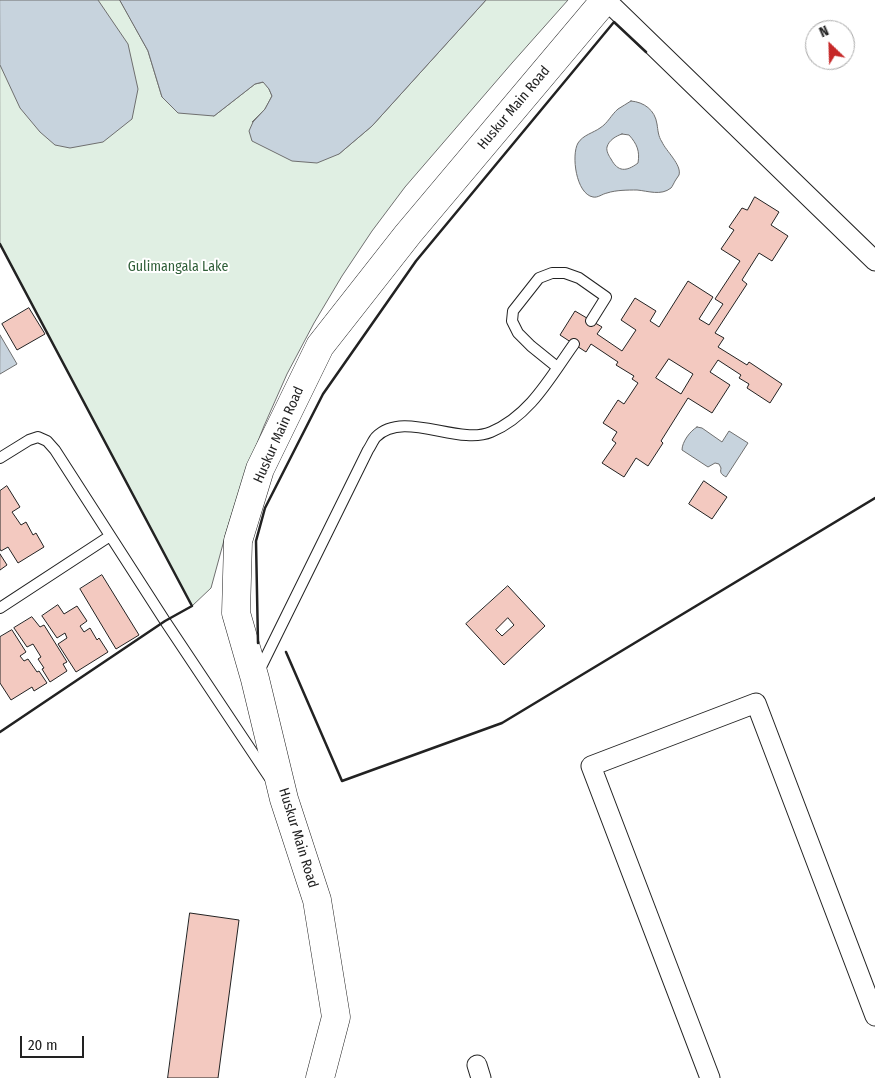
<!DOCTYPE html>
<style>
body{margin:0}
#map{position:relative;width:875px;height:1078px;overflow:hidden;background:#fff;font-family:"Fira Sans Condensed",sans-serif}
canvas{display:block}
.north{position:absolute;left:805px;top:20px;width:50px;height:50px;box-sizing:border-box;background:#fff;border:1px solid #a7a7a7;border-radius:50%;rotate:336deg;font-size:14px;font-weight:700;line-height:20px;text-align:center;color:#222}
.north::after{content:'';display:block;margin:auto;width:18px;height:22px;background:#c62828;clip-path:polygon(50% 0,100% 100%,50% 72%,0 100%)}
.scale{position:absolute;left:20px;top:1036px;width:64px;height:22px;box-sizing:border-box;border:2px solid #222;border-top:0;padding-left:6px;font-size:15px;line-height:18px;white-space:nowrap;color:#222;-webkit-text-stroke:4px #fff;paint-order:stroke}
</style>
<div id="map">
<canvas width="875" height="1078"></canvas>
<div class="north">N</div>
<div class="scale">20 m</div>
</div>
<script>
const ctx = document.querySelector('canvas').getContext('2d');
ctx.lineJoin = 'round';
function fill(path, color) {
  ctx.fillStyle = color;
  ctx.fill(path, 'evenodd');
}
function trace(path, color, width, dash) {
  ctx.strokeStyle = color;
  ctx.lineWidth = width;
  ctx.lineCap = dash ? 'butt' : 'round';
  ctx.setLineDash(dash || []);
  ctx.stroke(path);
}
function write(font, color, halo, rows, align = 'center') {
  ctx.font = font + ' "Fira Sans Condensed",sans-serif';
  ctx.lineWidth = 4;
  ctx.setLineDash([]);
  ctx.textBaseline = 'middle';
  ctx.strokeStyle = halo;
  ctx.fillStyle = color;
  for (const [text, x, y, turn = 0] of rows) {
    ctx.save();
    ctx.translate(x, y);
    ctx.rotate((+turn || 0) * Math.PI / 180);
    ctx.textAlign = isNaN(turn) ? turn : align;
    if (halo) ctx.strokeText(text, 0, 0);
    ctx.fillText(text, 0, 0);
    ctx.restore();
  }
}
const green = new Path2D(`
 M0,0h120l28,51 14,46 52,19 41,-32 9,-2 5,7 3,7 -7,13 -13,13 87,32 33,-28 114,-126h82l-56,63 -107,124 -33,44 -30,45 -28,47 -27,51 -23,52 -21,53 -17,54 -15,55 -19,18 -192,-362z`);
fill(green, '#e0efe3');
trace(green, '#6f6f6f', 1);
const water = new Path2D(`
 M0,0h98l30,44 10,45 -6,30 -29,23 -33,6 -15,-3 -15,-13 -20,-24 -20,-43z
 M120,0h366l-114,126 -33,28 -22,9 -25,-2 -40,-20 -3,-10 4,-9 12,-13 7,-13 -3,-7 -6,-7 -8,2 -41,32 -36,-3 -16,-16 -14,-46z
 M631,101c13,1 24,9 26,23 1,6 1,12 5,18 4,9 20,23 17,33 -1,2 -3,4 -4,6 -1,2 -3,6 -4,7 -10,8 -23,3 -34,2 -9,0 -21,0 -30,3 -5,1 -9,5 -14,4 -17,-3 -22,-42 -15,-54 5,-8 15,-10 22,-15 8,-5 11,-13 18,-19 4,-3 9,-5 13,-8zM622,134l7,1c8,9 11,16 9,28 -12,9 -20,9 -27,-4 -2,-3 -5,-8 -4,-12 2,-7 9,-11 15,-13z
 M0,335l17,29 -17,10z
 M697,427l5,1 20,14 7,-11 19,12 -22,34c-5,-3 -6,-4 -5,-9l-2,-4 -4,-1 -7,4 -26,-17c0,-8 8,-19 15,-23z`);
fill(water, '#c7d3dd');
trace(water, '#6f6f6f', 1);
const building = new Path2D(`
 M755,197l24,15 -8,13 17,11 -16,25 -13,-8 -17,27 5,4 -32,49 9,5 -6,9 29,18 2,-3 33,22 -12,19 -23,-15 2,-4 -10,-6 2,-3 -23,-15 -8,12 20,13 -18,28 -24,-15 -27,43 2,2 -15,23 -12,-8 -12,19 -22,-14 14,-20 -4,-3 5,-8 -14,-9 15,-23 6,4 14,-21 -6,-4 2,-3 -18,-11 2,-3 -27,-18 -5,8 -26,-17 15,-24 27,16 -5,7 25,17 14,-21 -15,-10 14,-22 21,13 -6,10 9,6 29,-46 25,16 -14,22 10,6 14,-21 -8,-5 25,-38 -19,-12 13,-19 -5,-3 13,-19 5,2zM669,359l24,15 -12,20 -25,-16z
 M29,308l16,26 -28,16 -15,-26z
 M704,481l23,16 -15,22 -23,-15z
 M7,486l13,21 -8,5 9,13 5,-3 7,13 3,-2 8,14 -26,16 -10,-16 -7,4 -1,-2v-58z
 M0,554l7,11 -7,5z
 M102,575l37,60 -23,14 -36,-60z
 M508,586l37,40 -41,39 -38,-41zM508,618l6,7 -12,11 -6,-6z
 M58,605l6,9 13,-8 10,15 -7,5 4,6 6,-4 7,12 2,-2 9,14 -32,20 -18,-28 9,-6 -2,-5 -8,5 -15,-22z
 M32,617l8,10 4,-2 23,37 -4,2 4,7 -17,11 -8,-13 2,-1 -6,-9 3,-2 -8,-13 -6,3 -13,-19z
 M12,630l14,22 -6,4 4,5 4,-2 9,13 2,-1 8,12 -13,8 -2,-4 -21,13 -11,-17v-46z
 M190,913l49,7 -21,158h-50z`);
fill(building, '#f3c9c0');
trace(building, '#222', 1);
const service = new Path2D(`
 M557,367l-26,-21 -13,-13 -6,-12 1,-10 26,-33 13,-5h13l14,5 27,19 -15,24
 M0,458l29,-18 9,-3 9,4 8,9 110,171 104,156
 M0,608l110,-72
 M259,671l109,-221c3,-4 5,-10 8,-13 27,-28 82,9 115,-5 39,-16 60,-56 83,-88`);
const minor = new Path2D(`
 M606,0l269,261
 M477,1065l4,13
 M710,1078l-119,-312 165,-63 119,313`);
const secondary = new Path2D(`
 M320,1078l16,-61 -19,-117 -33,-101 -29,-120 -19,-66 2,-72 22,-72 60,-123 88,-112 197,-234`);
trace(service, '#222', 12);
trace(minor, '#222', 21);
trace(secondary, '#222', 29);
trace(service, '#fff', 10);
trace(minor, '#fff', 19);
trace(secondary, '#fff', 28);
trace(new Path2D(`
 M0,244l192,362 -27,15 -165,111
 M258,643l-2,-102 9,-33 58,-114 93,-133 198,-239 32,30
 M286,652l56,129 160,-58 373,-225`), '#222', 2.5);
write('14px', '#222', '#fff', [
 ["Huskur Main Road",514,108,-50],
 ["Huskur Main Road",279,435,-66],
 ["Huskur Main Road",298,838,73]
]);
write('14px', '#2f5e38', '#fff', [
 ["Gulimangala Lake",178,267]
]);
</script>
